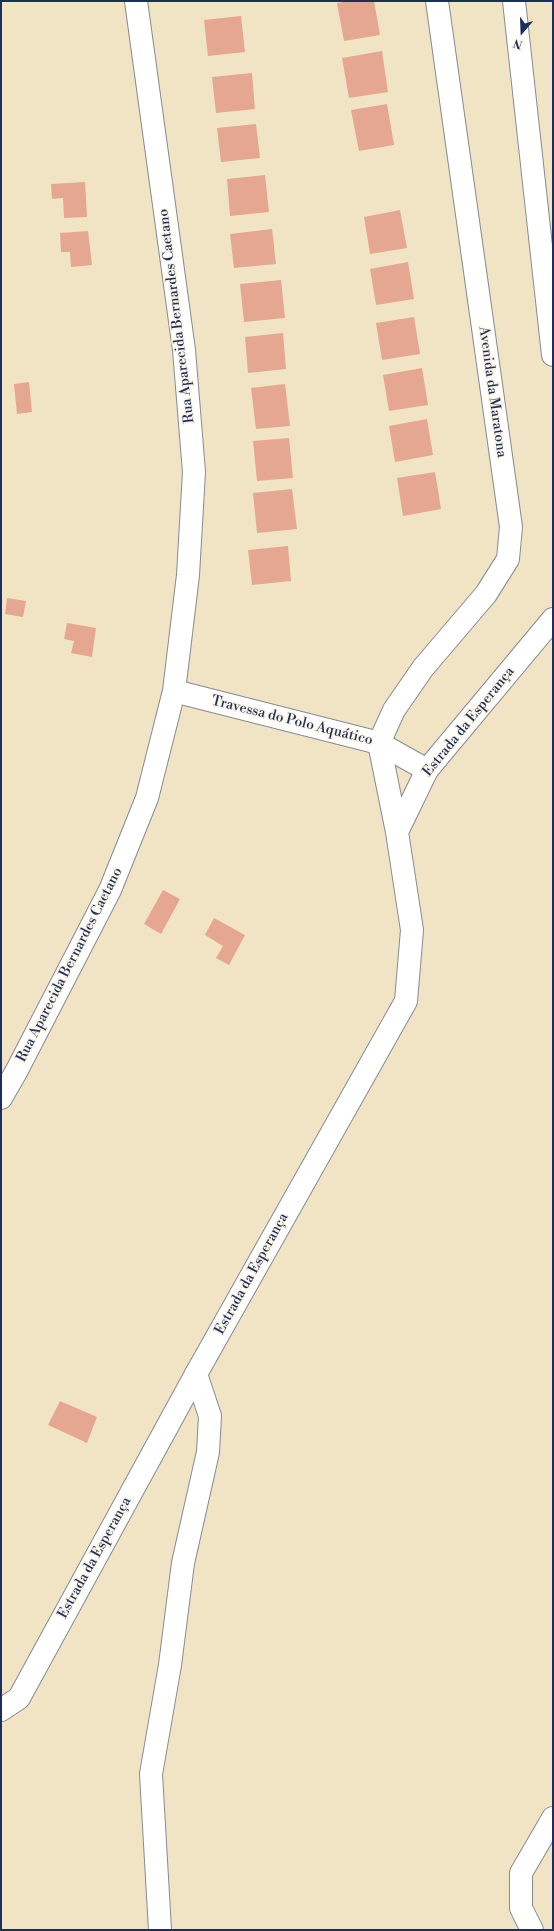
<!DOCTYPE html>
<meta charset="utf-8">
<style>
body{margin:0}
#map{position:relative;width:554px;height:1931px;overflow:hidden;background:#f1e4c5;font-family:"Libre Bodoni",serif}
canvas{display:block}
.frame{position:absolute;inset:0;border:2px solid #1b2f5e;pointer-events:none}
.north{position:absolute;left:502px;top:12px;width:40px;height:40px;-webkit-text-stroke:3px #fcf5e5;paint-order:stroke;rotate:199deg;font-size:11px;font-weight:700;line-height:16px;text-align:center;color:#1b2f5e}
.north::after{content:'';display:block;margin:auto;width:14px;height:18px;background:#1b2f5e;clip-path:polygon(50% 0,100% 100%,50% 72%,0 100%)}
</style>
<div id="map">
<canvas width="554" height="1931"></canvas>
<div class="frame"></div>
<div class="north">N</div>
</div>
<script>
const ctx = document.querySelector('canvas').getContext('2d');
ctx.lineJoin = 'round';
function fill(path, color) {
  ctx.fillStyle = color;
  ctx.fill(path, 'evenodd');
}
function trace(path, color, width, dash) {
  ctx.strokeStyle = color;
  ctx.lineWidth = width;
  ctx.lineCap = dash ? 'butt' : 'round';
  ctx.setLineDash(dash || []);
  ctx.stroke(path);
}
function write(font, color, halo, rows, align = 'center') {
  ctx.font = font + ' "Libre Bodoni",serif';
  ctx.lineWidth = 3;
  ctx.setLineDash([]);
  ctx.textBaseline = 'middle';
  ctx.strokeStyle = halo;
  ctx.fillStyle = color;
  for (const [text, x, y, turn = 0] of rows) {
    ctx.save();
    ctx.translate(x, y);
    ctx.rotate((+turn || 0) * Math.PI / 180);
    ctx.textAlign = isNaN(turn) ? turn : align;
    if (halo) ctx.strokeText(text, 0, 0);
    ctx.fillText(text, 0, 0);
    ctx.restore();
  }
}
fill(new Path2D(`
 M350,1h24l6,34 -36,6 -7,-38z
 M241,16l4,36 -37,4 -4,-36z
 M382,51l6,41 -39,6 -7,-40z
 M252,73l3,36 -39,4 -4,-36z
 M387,104l7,41 -35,6 -8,-41z
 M256,124l4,34 -39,4 -4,-34z
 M265,175l4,37 -39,4 -3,-37z
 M85,182l2,35 -23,1 -1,-20 -11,1 -1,-15z
 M400,210l7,38 -37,6 -6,-37z
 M272,229l4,35 -42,4 -4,-34z
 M88,231l4,34 -21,2 -1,-15h-9l-1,-19z
 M408,262l6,37 -38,6 -6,-36z
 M281,280l4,38 -41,4 -4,-38z
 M414,317l6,37 -38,6 -6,-37z
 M283,333l3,36 -38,4 -3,-36z
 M422,368l6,37 -39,6 -6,-36z
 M29,382l3,30 -15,2 -3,-30z
 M285,384l5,42 -34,3 -5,-41z
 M427,419l6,36 -38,7 -6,-36z
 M289,438l4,40 -36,3 -4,-40z
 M435,472l6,37 -38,7 -6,-38z
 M292,489l5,40 -40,4 -4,-40z
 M288,546l3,35 -39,4 -4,-35z
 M7,598l19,3 -3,16 -18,-3z
 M67,623l29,5 -4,29 -21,-4 3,-12 -10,-2z
 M163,890l17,9 -19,35 -17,-10z
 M214,918l31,17 -16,30 -13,-7 7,-12 -18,-11z
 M60,1401l37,16 -10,26 -39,-18z`), '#e5a792');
const street = new Path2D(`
 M174,691l205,52 48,27
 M1,1098l15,-26 94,-182 37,-92 27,-107 14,-116 6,-103 -10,-122 -48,-349
 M160,1930l-9,-156 19,-109 13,-102 25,-111 2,-36 -14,-42
 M532,1930l-11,-22v-35l32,-55`);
const secondary = new Path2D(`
 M514,1l39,354
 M397,832l30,-62 126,-151
 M1,1710l18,-12 177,-324 210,-373 6,-71 -15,-98 -18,-89 15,-33 29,-42 63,-74 22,-35 3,-32 -74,-526`);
trace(street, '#868a92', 24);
trace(secondary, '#868a92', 24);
trace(street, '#fff', 22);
trace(secondary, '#fff', 22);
write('14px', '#1b2f5e', '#fcf5e5', [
 ["Rua Aparecida Bernardes Caetano",177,316,-97],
 ["Avenida da Maratona",492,392,82],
 ["Travessa do Polo Aquático",292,721,14],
 ["Estrada da Esperança",469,722,-51],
 ["Rua Aparecida Bernardes Caetano",70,965,-63],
 ["Estrada da Esperança",252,1274,-61],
 ["Estrada da Esperança",95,1558,-61]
]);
</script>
